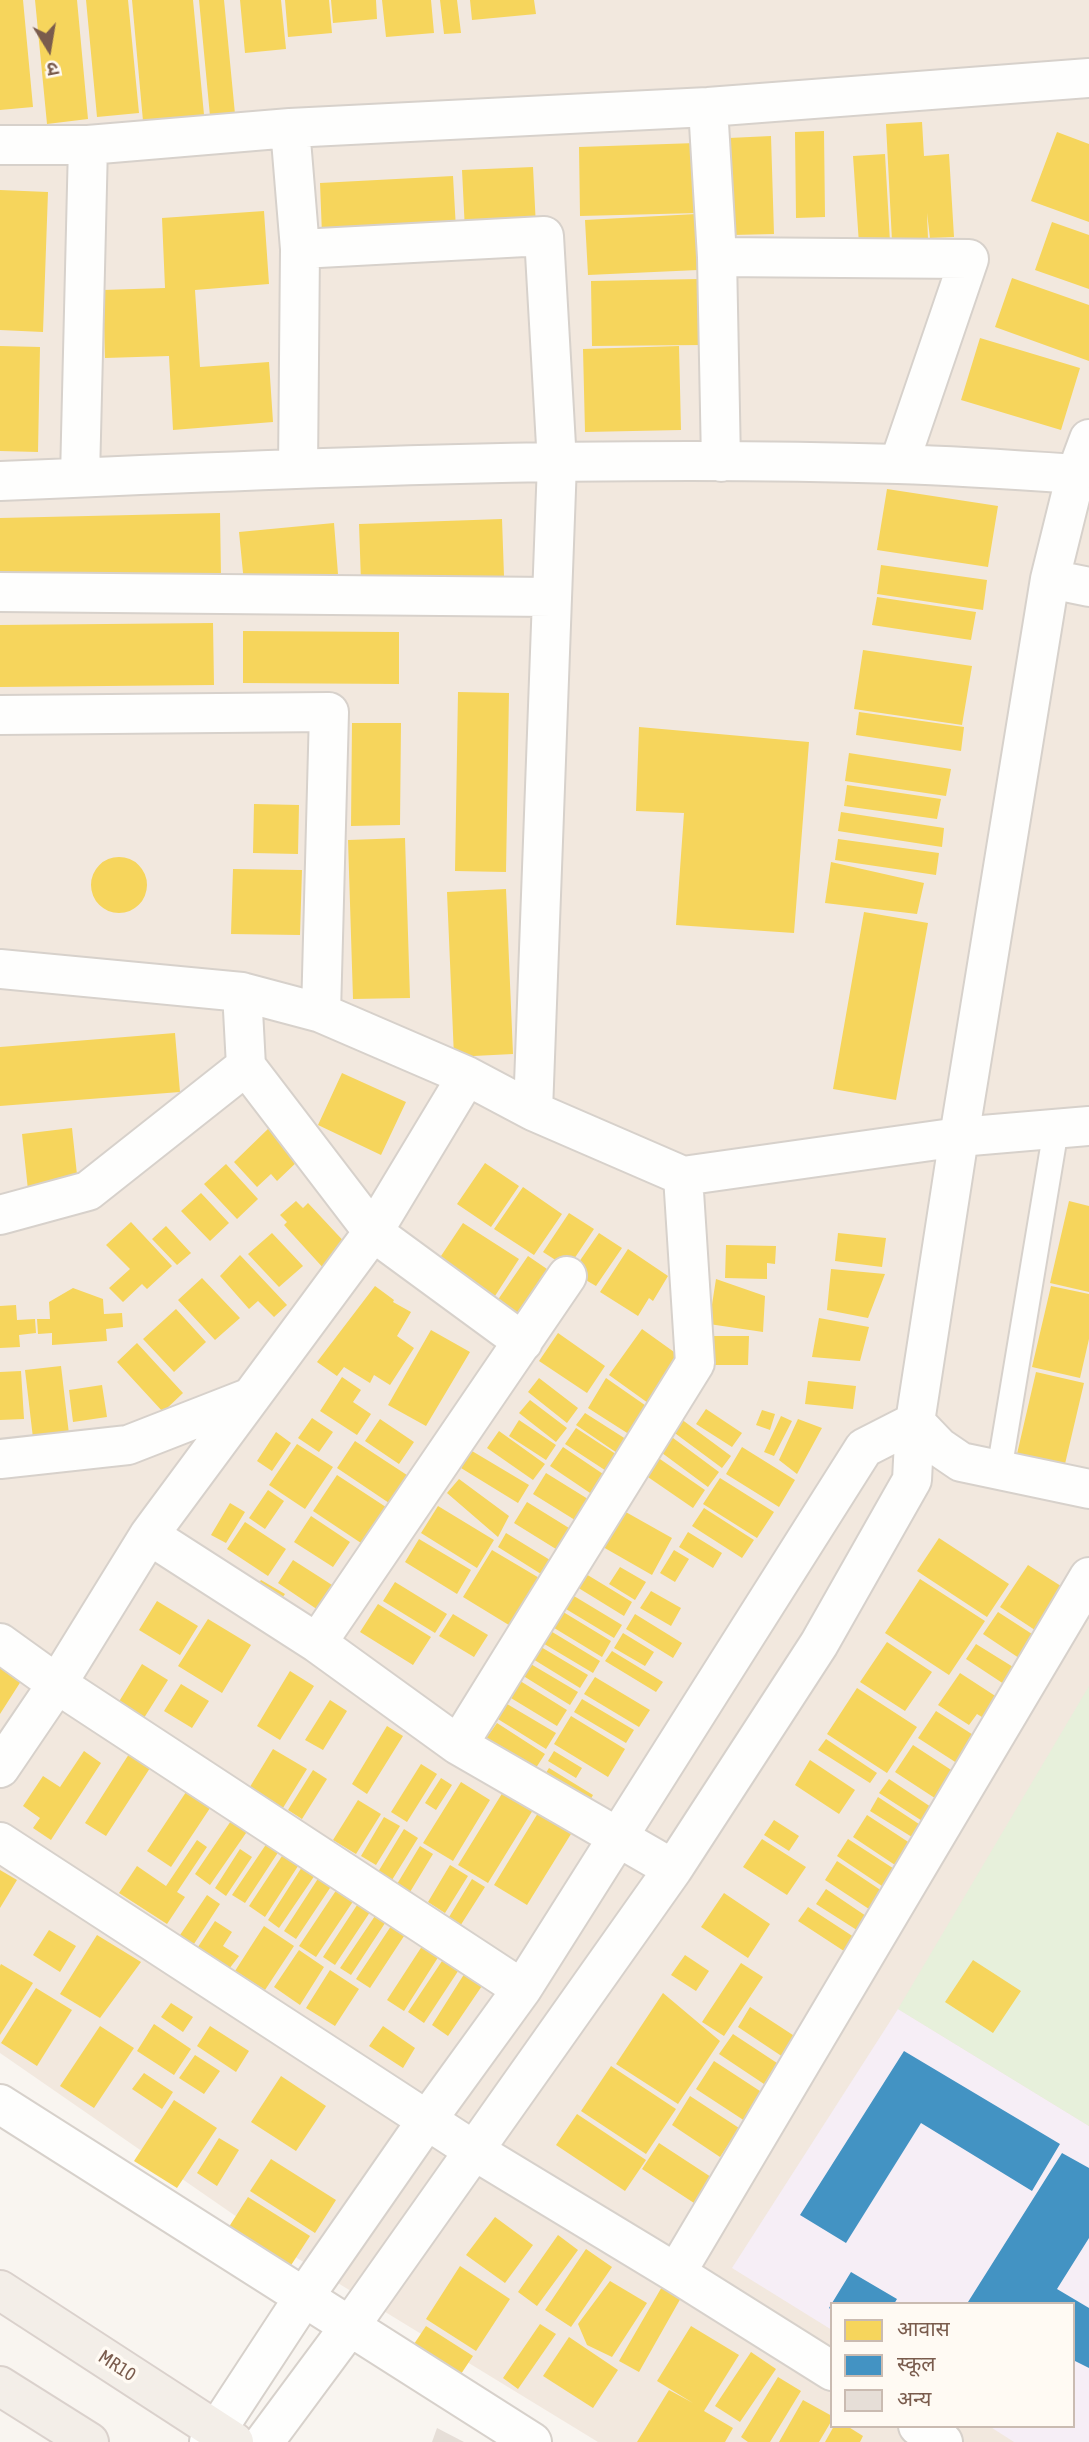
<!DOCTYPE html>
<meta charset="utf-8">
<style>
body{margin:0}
#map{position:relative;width:1089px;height:2442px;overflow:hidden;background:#f9f5f0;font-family:"Asap Condensed","Noto Sans Devanagari",sans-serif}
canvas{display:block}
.legend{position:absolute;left:830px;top:2302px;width:245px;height:126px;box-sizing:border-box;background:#fffaf3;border:2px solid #cabbb1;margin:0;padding:9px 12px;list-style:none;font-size:21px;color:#7a5c4d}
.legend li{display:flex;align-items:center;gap:14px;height:35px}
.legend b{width:35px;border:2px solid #cabbb1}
.north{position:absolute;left:14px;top:14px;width:70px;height:70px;-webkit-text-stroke:5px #fffaf3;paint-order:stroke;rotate:169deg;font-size:19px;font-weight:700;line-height:28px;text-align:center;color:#7a5c4d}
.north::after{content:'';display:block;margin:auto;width:24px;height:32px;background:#7a5c4d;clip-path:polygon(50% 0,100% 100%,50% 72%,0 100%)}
</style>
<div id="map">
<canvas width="1089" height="2442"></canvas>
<ul class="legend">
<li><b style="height:19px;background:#f6d55c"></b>आवास</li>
<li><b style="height:19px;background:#4393c3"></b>स्कूल</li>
<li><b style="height:19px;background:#e6ded7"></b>अन्य</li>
</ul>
<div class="north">उ</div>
</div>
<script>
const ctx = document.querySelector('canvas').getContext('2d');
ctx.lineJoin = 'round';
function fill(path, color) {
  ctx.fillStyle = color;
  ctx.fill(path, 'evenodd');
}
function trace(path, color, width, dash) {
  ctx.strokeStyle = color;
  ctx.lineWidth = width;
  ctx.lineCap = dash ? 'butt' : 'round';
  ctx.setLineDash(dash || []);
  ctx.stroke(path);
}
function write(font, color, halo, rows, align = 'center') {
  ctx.font = font + ' "Asap Condensed",sans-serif';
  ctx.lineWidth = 7;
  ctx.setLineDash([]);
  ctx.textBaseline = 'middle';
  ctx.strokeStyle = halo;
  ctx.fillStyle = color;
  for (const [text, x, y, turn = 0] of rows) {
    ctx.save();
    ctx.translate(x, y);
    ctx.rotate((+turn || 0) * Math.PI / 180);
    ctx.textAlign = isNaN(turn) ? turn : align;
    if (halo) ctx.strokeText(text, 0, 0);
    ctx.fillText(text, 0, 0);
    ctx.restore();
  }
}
fill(new Path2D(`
 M0,0h1089v2442h-491l-306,-187 -292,-202zM832,2304h241v122h-241z`), '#f2e8de');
fill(new Path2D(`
 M898,2009l191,117v316h-75l-25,-16h84v-122h-241v26l-100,-62z`), '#f6eef6');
fill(new Path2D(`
 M1089,1686v440l-191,-117z`), '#e7f0db');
fill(new Path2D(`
 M0,0h23l10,107 -33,3z
 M35,0h42l11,119 -41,5z
 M86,0h42l11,113 -42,4z
 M132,0h61l12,125 -61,7z
 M199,0h25l11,114 -25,2z
 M240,0h41l5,49 -41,4z
 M285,0h44l3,33 -44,4z
 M331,0h45l1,19 -44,4z
 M382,0h49l3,33 -48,4z
 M440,0h17l4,33 -17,1z
 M470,0h64l2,14 -64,6z
 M922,122l2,34 25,-2 5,83 -24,1 -3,-25 1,26 -36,2 -6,-117z
 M824,131l1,86 -29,1 -1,-86z
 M1057,132l32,12v78l-58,-21z
 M771,136l3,98 -42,1 -3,-97z
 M696,143l3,70 -119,3 -1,-69z
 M885,154l5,88 -31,2 -6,-88z
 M533,167l3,60 -71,4 -3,-61z
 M453,176l3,53 -134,6 -2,-52z
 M0,190l48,2 -5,140 -43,-2z
 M264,211l5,73 -74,6 5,77 69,-5 4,60 -100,8 -4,-74 -64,2 -2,-68 62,-2 -3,-70z
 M696,214l2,56 -110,5 -3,-55z
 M1052,222l37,13v54l-54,-19z
 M1012,278l77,27v56l-94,-34z
 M700,279l1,66 -109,1 -1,-65z
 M980,338l100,30 -19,62 -100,-30z
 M0,346l40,1 -2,105 -38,-1z
 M679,346l2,84 -96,2 -2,-83z
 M887,489l111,17 -10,61 -111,-17z
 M220,513l1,64 -221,5v-64z
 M502,519l2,57 -143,6 -2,-58z
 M334,523l4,51 -94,9 -5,-51z
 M881,565l106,15 -4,30 -106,-16z
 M877,597l99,15 -5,28 -99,-15z
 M213,623l1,62 -214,2v-62z
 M243,631l156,1v52l-156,-1z
 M863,650l109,16 -10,59 -108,-16z
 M458,692l51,1 -3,179 -51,-1z
 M859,712l105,15 -3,24 -105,-16z
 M352,723h49l-1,102 -49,1z
 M639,727l170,15 -15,191 -118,-8 8,-112 -48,-2z
 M849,753l102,16 -5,27 -101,-15z
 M847,785l94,14 -4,20 -93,-13z
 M254,804l45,1 -1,49 -45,-1z
 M841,812l103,16 -2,19 -104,-16z
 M405,838l5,160 -57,1 -5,-159z
 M838,839l101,14 -3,22 -101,-15z
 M91 885a28 28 0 1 1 56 0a28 28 0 1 1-56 0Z
 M831,862l93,21 -7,31 -92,-11z
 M233,869l69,1 -2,65 -69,-1z
 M506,889l7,165 -59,3 -7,-165z
 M864,912l64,11 -32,177 -63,-11z
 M175,1033l5,59 -180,14v-59z
 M342,1073l64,29 -25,53 -63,-30z
 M270,1127l30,32 -23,22 -6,-7 -14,13 -23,-25z
 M72,1128l6,56 -50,6 -6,-56z
 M485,1163l34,23 -28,41 -34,-23z
 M226,1164l32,35 -21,20 -33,-35z
 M523,1187l39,27 -28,41 -40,-26z
 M201,1193l28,30 -19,18 -29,-30z
 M296,1201l7,7 5,-5 42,45 -24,23 -42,-46 3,-3 -7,-7z
 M1069,1201l20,5v86l-39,-9z
 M569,1213l25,16 -26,39 -25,-16z
 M131,1222l41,44 -25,23 -5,-5 -19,18 -14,-14 21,-19 -24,-24z
 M463,1223l56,36 -24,37 -56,-37z
 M166,1226l25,27 -14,12 -25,-26z
 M272,1233l31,33 -24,21 -31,-33z
 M599,1233l23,15 -26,38 -24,-14z
 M838,1233l48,5 -4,29 -47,-6z
 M726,1245l50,1 -1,18 -8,-1v16l-42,-1z
 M628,1249l40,27 -15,25 -4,-3 -11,18 -38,-24z
 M240,1255l47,50 -13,12 -16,-16 -9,8 -29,-33z
 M528,1256l19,13 -30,45 -20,-13z
 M831,1269l54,5 -17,44 -41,-8z
 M202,1278l38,40 -25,22 -37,-40z
 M716,1279l49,17 -2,36 -54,-8z
 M375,1286l19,14 -1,2 18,10 -14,24 17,12 -24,37 -16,-10 -4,8 -26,-16 -7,9 -20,-14z
 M1051,1286l38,8v45l-9,39 -48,-11z
 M73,1288l30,11 1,15 18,-1 1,14 -17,2 1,12 -55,4v-12l-14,1 -1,-15h13l-1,-17z
 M16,1305l1,15 18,-1 1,14 -17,2 1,12 -20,1v-42z
 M176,1309l30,33 -32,30 -31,-33z
 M819,1318l50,9 -9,34 -48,-4z
 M642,1329l46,33 -33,46 -46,-33z
 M431,1330l39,22 -44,74 -38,-21z
 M558,1333l47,33 -18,27 -48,-32z
 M710,1336h39l-1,29h-38z
 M137,1343l46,50 -20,19 -46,-50z
 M61,1366l8,68 -36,4 -8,-68z
 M21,1371l3,48 -24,1v-48z
 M1036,1372l48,11 -19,81 -48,-10z
 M342,1377l19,13 -8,12 18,12 -14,21 -37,-24z
 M539,1378l39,30 -11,15 -39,-31z
 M606,1378l46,32 -17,28 -47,-30z
 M808,1381l48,5 -3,23 -48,-5z
 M102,1385l5,32 -34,5 -4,-32z
 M530,1400l37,28 -11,14 -37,-29z
 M706,1409l36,24 -10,14 -36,-23z
 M762,1410l13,4 -5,16 -14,-5z
 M585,1413l44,28 -9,14 -44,-30z
 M677,1416l54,40 -9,12 -54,-40z
 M781,1416l11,5 -18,35 -10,-4z
 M312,1418l21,14 -14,20 -21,-14z
 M380,1419l34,23 -15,22 -34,-23z
 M798,1419l24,9 -25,46 -18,-14z
 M519,1420l37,25 -10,15 -37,-24z
 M576,1428l52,34 -11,16 -52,-34z
 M499,1431l46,33 -12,16 -46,-32z
 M276,1432l15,11 -19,28 -15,-10z
 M669,1435l50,37 -11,15 -50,-37z
 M355,1441l58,38 -18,28 -58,-39z
 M297,1444l36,23 -28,42 -36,-24z
 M563,1447l49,33 -13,19 -49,-33z
 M742,1447l53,33 -16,27 -53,-33z
 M472,1451l57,34 -11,18 -57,-35z
 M657,1457l48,33 -12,18 -48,-33z
 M546,1473l50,31 -13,21 -50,-31z
 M337,1475l58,38 -25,36 -57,-38z
 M720,1478l54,34 -17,26 -54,-34z
 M459,1479l50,37 -11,21 -51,-44z
 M268,1490l16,11 -19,28 -16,-11z
 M527,1502l50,31 -13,21 -50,-31z
 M230,1503l15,9 -19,31 -15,-8z
 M438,1506l56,34 -17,28 -56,-35z
 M704,1508l50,32 -12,18 -50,-32z
 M624,1511l48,27 -20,37 -49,-28z
 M311,1516l39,26 -17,25 -39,-25z
 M245,1522l41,27 -18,27 -41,-27z
 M688,1532l34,21 -9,15 -34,-21z
 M506,1533l44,27 -9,14 -43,-27z
 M939,1538l70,46 -22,33 -70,-46z
 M419,1539l52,31 -14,24 -52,-32z
 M492,1550l54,32 -29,48 -54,-33z
 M674,1550l15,9 -14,23 -15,-9z
 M293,1560l50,32 -16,24 -49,-33z
 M1028,1565l47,30 -28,43 -47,-31z
 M620,1567l26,15 -11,18 -26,-16z
 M581,1571l51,31 -8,14 -52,-32z
 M920,1579l65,42 -36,54 -64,-42z
 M261,1580l24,14 -11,16 -23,-15z
 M395,1582l52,32 -12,19 -52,-32z
 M564,1590l58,35 -8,13 -58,-35z
 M651,1591l30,17 -10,18 -31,-18z
 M157,1601l41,25 -18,29 -41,-25z
 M378,1604l53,33 -18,28 -53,-33z
 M555,1607l56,34 -9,16 -56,-34z
 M998,1612l51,33 -15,23 -51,-34z
 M453,1614l35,21 -14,22 -35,-21z
 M635,1614l47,29 -9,15 -47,-29z
 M208,1619l43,26 -29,48 -44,-27z
 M544,1627l56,34 -7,12 -57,-34z
 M623,1633l31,19 -9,14 -31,-18z
 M887,1642l45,30 -27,39 -45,-29z
 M536,1644l52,31 -8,13 -52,-32z
 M976,1644l50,31 -10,17 -50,-33z
 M612,1651l51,31 -7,10 -51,-31z
 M524,1660l54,32 -8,13 -53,-33z
 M0,1663l23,15 -23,36z
 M142,1664l26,16 -31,49 -25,-16z
 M290,1671l24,15 -34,54 -23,-14z
 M960,1673l43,28 -13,21 -13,-8 -8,11 -31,-20z
 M595,1677l55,33 -11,17 -55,-33z
 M517,1679l50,31 -10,16 -51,-31z
 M181,1684l28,17 -17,27 -28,-17z
 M857,1688l60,39 -30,46 -60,-39z
 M582,1699l52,31 -8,13 -52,-31z
 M330,1700l17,11 -24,39 -18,-10z
 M502,1701l54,32 -10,16 -53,-33z
 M936,1711l45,29 -18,27 -45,-29z
 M571,1716l54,33 -17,28 -54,-33z
 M497,1723l48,31 -15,23 -45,-37z
 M387,1726l16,10 -36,58 -15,-10z
 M826,1739l51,34 -7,10 -52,-33z
 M913,1745l52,34 -18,27 -52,-34z
 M273,1749l34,20 -29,47 -33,-21z
 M84,1751l17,12 -50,77 -18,-12 7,-10 -17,-12 20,-30 17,11z
 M554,1751l28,17 -6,10 -28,-17z
 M129,1754l21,14 -44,68 -21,-13z
 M810,1760l45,30 -16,24 -44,-29z
 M421,1764l16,10 -30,48 -16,-10z
 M549,1768l44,27 -7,13 -45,-27z
 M313,1770l14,9 -25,40 -14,-9z
 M441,1778l11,7 -16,25 -11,-7z
 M889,1779l51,34 -10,13 -51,-33z
 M461,1782l29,18 -37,61 -30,-18z
 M192,1783l24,16 -45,68 -24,-16z
 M503,1792l30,18 -45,73 -30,-18z
 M878,1797l50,33 -8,12 -50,-31z
 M358,1800l23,14 -25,40 -23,-14z
 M237,1812l16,11 -43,62 -15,-11z
 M538,1813l33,21 -44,71 -33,-20z
 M867,1815l52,34 -15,22 -51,-34z
 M384,1817l16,9 -24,39 -15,-9z
 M774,1820l25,16 -10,15 -25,-16z
 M404,1829l14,9 -26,42 -14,-8z
 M762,1839l44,28 -19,28 -44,-28z
 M848,1839l54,35 -11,18 -54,-36z
 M197,1840l10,7 -30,45 8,5 -18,27 -48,-31 18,-27 29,20z
 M267,1843l12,8 -34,52 -13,-8z
 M420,1846l13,8 -26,43 -13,-8z
 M240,1849l12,8 -26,39 -11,-8z
 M284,1853l16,10 -35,54 -16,-11z
 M837,1861l51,34 -13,18 -50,-33z
 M450,1865l18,11 -23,37 -17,-11z
 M302,1867l13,8 -36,53 -11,-8z
 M0,1870l17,10 -17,28z
 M321,1874l13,8 -38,57 -12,-8z
 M472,1879l13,8 -30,47 -12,-7z
 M339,1886l17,11 -40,60 -17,-11z
 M826,1889l46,31 -9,14 -47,-30z
 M724,1893l46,31 -22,34 -47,-31z
 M207,1895l13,9 -30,46 -14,-9z
 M361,1899l13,7 -39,59 -12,-8z
 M808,1907l52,34 -10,14 -52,-34z
 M379,1910l10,7 -38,58 -11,-7z
 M395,1920l13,10 -38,58 -14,-9z
 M215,1921l17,11 -9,14 16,10 -10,13 -35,-16z
 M264,1926l30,20 -29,44 -30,-19z
 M49,1930l27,16 -16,26 -27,-17z
 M97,1935l44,27 -41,56 -40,-24z
 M428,1937l16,11 -40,63 -17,-11z
 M450,1949l16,10 -42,64 -16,-11z
 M299,1950l25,17 -24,38 -26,-18z
 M685,1955l24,16 -13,20 -25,-16z
 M973,1960l48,31 -28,42 -48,-31z
 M741,1963l22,14 -39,59 -22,-14z
 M1,1964l32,19 -33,52v-69z
 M468,1968l18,12 -38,56 -16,-11z
 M330,1970l29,19 -24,37 -29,-18z
 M36,1988l36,22 -35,56 -36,-23z
 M663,1993l57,48 -42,63 -62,-40z
 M171,2003l22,14 -10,15 -22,-15z
 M750,2007l49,32 -13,20 -48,-32z
 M154,2024l37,25 -17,26 -37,-24z
 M100,2026l34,22 -40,60 -34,-22z
 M210,2026l39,25 -13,21 -39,-26z
 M383,2026l32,22 -12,20 -34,-22z
 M733,2034l44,29 -13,21 -45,-30z
 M195,2055l25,16 -16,23 -25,-16z
 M714,2061l49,32 -18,28 -49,-32z
 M611,2066l65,43 -30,45 -65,-43z
 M144,2073l29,19 -11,17 -30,-20z
 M281,2076l45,30 -30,45 -45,-29z
 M690,2096l49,32 -19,29 -48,-32z
 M174,2100l43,28 -40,60 -43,-27z
 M577,2114l69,46 -21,31 -69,-46z
 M219,2138l20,12 -22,36 -20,-13z
 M659,2143l52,34 -17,26 -52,-34z
 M271,2159l65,41 -21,33 -65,-42z
 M248,2197l62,39 -24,37 -61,-40z
 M495,2217l38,28 -28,38 -39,-28z
 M558,2235l20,15 -41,56 -19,-14z
 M586,2249l26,18 -41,60 -26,-17z
 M460,2266l50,33 -34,52 -50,-32z
 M610,2281l37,22 -35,54 -25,-12 -9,-21z
 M663,2285l19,11 -43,76 -20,-11z
 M540,2324l16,10 -38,55 -15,-11z
 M426,2326l47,30 -14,21 -47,-30z
 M691,2326l48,29 -35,56 29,17 -8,14h-88l32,-52 24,13 -36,-22z
 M569,2337l49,33 -25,38 -50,-32z
 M751,2352l25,17 -36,53 -25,-16z
 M778,2377l23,14 -31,51h-22l-7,-5z
 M803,2400l29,16v4l-13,22h-40z
 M834,2426h13l16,10 -3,6h-35z`), '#f6d55c');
fill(new Path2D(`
 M904,2051l156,93 -28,47 -111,-68 -75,120 -46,-28z
 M1062,2153l27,15v70l-32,51 32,19v60l-16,-8v-56l-105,-2z
 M851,2272l46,27 -3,5h-62v6l-3,-2z`), '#4393c3');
fill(new Path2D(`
 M437,2428l27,14h-32z`), '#e6ded7');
const lane = new Path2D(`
 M999,1471l57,-342`);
const street = new Path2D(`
 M708,107l9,150
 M290,128l10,121
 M0,145h88l-8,332
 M88,145l202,-17 418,-21 381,-29
 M721,462l-4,-205 252,2 -70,205
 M298,469l2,-220 244,-13 13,227 -24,648
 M0,481c299,-13 599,-26 898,-17 60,2 119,6 178,10
 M1050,579l39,8
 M0,592l552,5
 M0,715l329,-3 -8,301
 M0,969l242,23 79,21 146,63 66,35 150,65 276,-39 130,-11
 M246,1066l127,166 150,110
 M0,1215l88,-24 158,-125 -4,-74
 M915,1422l24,25 22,15 128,27
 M0,1459l128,-14 123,-48
 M149,1535l168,108 141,102 215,124
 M0,1643l57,41 465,305
 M317,1643l250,-367
 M458,1745l237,-382 -12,-187
 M0,1768l57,-84 92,-149 224,-303 94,-156
 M0,1842l473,308 203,123 156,98
 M0,2104l532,338
 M676,2273l413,-696
 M918,2426l25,16
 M209,2442l95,-145 123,-177 95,-131 342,-541 51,-26
 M264,2442l86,-116 323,-457 146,-225 93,-164 3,-58 44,-285 91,-558 26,-105 13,-35`);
const primary = new Path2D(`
 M0,2290l234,152
 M0,2386l89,56`);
trace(lane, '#d7d1cb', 28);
trace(street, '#d7d1cb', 42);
trace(primary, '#dad1cc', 42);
trace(lane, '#fefefd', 24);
trace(street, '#fefefd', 38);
trace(primary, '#f3eee8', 38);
write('19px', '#7a5c4d', '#fffaf3', [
 ["MR10",117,2366,33]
]);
</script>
